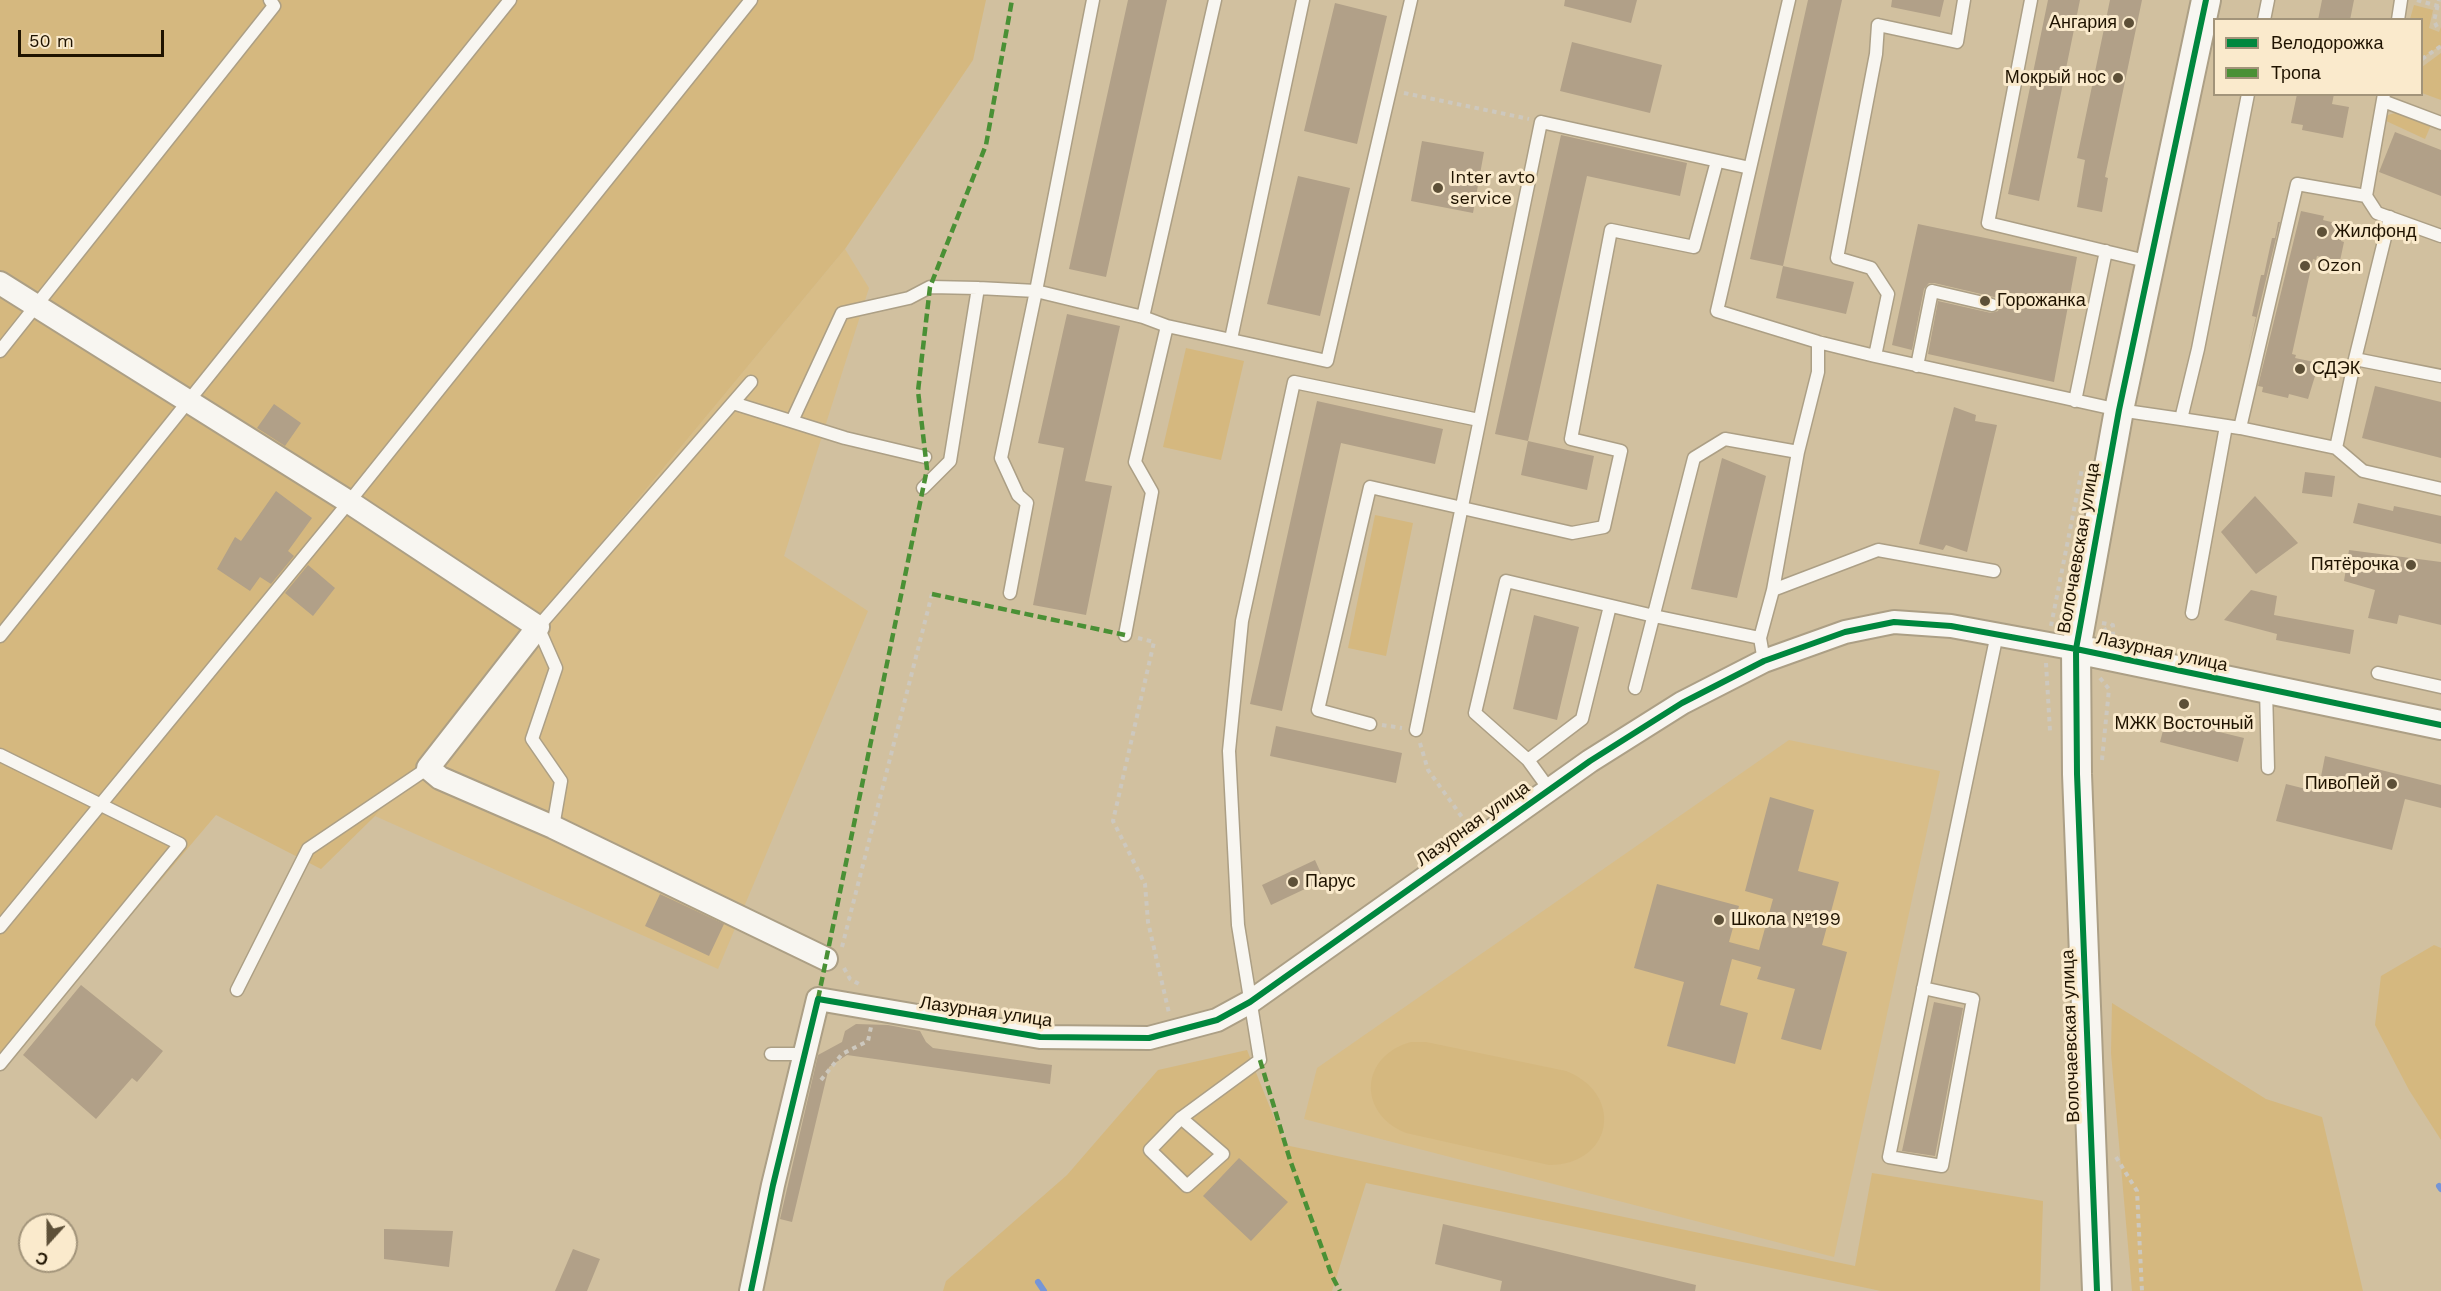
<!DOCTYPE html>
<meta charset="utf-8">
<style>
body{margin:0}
#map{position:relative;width:2441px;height:1291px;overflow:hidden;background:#d1c09f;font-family:"Work Sans",sans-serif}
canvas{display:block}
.legend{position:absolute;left:2213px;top:18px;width:210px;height:78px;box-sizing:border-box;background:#faeacc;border:2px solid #a2947a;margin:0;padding:8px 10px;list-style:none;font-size:18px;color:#1f1300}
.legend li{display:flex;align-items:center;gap:12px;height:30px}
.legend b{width:30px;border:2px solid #a2947a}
.north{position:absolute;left:18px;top:1213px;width:60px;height:60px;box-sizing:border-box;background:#faeacc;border:2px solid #a2947a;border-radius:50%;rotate:201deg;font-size:16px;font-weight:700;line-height:24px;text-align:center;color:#1f1300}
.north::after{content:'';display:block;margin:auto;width:21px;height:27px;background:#5d5038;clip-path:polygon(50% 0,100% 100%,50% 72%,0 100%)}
.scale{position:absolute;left:18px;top:30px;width:146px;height:27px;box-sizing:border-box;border:3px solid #1f1300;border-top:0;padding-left:8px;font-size:18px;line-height:21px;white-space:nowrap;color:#1f1300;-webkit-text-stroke:4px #faeacc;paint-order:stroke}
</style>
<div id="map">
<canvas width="2441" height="1291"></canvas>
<ul class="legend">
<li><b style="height:8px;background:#00873e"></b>Велодорожка</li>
<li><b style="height:8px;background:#4a9035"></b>Тропа</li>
</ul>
<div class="north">С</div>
<div class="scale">50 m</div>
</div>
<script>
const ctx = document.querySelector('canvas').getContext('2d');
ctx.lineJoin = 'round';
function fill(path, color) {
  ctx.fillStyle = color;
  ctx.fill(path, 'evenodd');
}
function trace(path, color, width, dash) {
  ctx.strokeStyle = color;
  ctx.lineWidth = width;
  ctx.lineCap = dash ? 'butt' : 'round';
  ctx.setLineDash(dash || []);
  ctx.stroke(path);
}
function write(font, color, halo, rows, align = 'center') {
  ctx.font = font + ' "Work Sans",sans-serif';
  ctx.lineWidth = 6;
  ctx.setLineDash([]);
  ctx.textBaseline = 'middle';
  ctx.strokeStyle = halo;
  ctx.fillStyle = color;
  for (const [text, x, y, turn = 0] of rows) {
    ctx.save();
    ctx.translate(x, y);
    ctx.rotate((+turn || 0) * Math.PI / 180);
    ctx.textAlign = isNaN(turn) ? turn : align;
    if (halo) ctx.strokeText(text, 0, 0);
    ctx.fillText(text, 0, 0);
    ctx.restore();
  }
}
fill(new Path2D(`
 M845,249l24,39 -85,268 84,55 -150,358 -343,-153z
 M1789,740l151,31 -106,486 -530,-138 13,-51z`), '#d8bd88');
fill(new Path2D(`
 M0,0h986l-13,60 -128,189 -470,567 -54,53 -105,-54 -216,255z
 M2414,5l19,5 -4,18 10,4 2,-5v18l-19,13v-38l-12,-1z
 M2441,53v47l-19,-7v-26z
 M2395,113l36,12 -6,14 -41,-19 4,-5z
 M1186,348l58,13 -23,99 -58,-13z
 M1375,515l38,8 -27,133 -38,-8z
 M2434,945l7,3v192l-32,-50 -34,-65 6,-49z
 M2112,1003l154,96 56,18 41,174h-231l-21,-238z
 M1411,1042h15l140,29c59,23 47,94 -17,94l-143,-32c-49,-20 -46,-77 5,-91z
 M1247,1050l38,95 570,121 17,-93 171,28 -3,90h-159l-515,-108 -34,108h-389l3,-10 121,-106 91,-105z`), '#d5b87f');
trace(new Path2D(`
 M2439,1186l2,3
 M1038,1282l6,9`), '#7595d6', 6);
fill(new Path2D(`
 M1128,0h39l-61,277 -37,-8z
 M1565,0h72l-6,23 -67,-17z
 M1808,0h34l-59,266 -33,-7z
 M1892,0h52l-4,17 -49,-10z
 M2048,0h32l-41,201 -31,-7z
 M2110,0h32l-37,177 3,1 -6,34 -25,-5 8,-47 -8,-2z
 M2322,0h32l-4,20h-32z
 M1335,3l52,13 -30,128 -53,-13z
 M1572,42l90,23 -12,48 -90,-22z
 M2297,94h37l-2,10 17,3 -6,31 -41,-8 1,-5 -12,-2z
 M2395,132l46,18v46l-62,-24z
 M1561,135l126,28 -7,33 -93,-20 -59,265 -33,-7z
 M1422,141l62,11 -11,61 -62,-12z
 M1298,176l52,12 -30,128 -53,-12z
 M2301,211l23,5 -1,4 21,5 -3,16 3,1 -4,19 -23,-5 -1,4 -3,-1 -21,95 4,1 -1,3 24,5 -11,36 -19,-5 -1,4 -26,-6 1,-5 -5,-1z
 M2278,222h2l-32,131 8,-36 -4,-1 9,-41h3l8,-37h3z
 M1918,224l159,33 -23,125 -126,-28 10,-53 53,12 7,-2 2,-5 -2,-7 -4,-2 -60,-14h-5l-5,6 -12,61 -20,-5z
 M1783,266l71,16 -8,32 -70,-16z
 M1067,314l53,12 -35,155 27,5 -26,129 -53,-10 31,-157 -26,-5z
 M2375,386l66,16v56l-79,-20z
 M1317,401l126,28 -8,35 -94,-21 -59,268 -32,-7z
 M274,404l27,19 -16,23 -28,-18z
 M1954,407l22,8 -1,6 22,4 -30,127 -21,-7 -3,5 -24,-6z
 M1528,441l66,15 -7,34 -66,-15z
 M1722,458l44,18 -29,122 -46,-9z
 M2305,472l30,4 -3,21 -30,-4z
 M276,491l36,27 -24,33 6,5 -23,28 -11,-7 -10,14 -33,-22 18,-32 6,4z
 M2255,496l43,47 -42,31 -35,-42z
 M2358,503l35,8 1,-5 47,10v28l-88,-21z
 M2349,550l92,12v63l-42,-10 -2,9 -29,-6 7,-28 -31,-9z
 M308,565l27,23 -22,28 -28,-23z
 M2251,590l26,6 -3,19 80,15 -4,24 -74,-14 1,-6 -53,-14z
 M1534,615l45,12 -22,93 -44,-11z
 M2166,719l78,19 -6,24 -78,-20z
 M1276,726l126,27 -6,30 -126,-27z
 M2325,756l116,29v23l-36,-9 -13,51 -116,-29 10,-37 32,8z
 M1770,797l44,13 -16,61 41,11 -17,63 25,7 -26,98 -40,-11 14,-50 -38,-10 4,-12 -29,-8 -12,46 28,8 -13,51 -68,-18 17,-64 -50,-14 23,-84 82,22 -10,36 30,8 14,-51 -28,-8z
 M1315,860l9,20 -53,25 -9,-20z
 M660,894l64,30 -15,32 -64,-30z
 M81,985l82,66 -26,31 -5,-4 -36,41 -73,-64z
 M1934,1002l29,6 -28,148 -33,-5z
 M856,1024l32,1 32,6 6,11 7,6 119,17 -2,19 -203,-29 -18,12 -37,155 -12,-3 38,-164 24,-13 3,-11z
 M1239,1158l49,44 -37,39 -48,-45z
 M1443,1224l253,61 -1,6h-195l2,-10 -67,-17z
 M384,1229l69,2 -4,36 -65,-8z
 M573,1249l27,10 -13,32h-32z`), '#b1a088');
const service = new Path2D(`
 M1789,0l-72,311 101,31 57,14 244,54 62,9 17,-70 50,-255
 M2031,0l-43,223 162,39
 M2264,20l4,-20
 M2398,20l3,-20
 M2383,101l58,22
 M2366,196l18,-102
 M1143,317l72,-317
 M1231,339l72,-339
 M0,351l274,-345 -4,-6
 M1875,356l13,-62 -17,-26 -34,-10 39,-204 2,-29 79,17 7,-42
 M2355,359l35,-142
 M1917,366l15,-75 60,14
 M2075,401l31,-150
 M733,403l112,35 80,19
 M2181,419l59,9 96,20 19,-89 86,17
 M792,421l50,-108 67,-15 21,-11 48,1 58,3 107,26 24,9 160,35 84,-361
 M2240,428l57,-244 69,12 11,17 64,23
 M2336,448l27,23 78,18
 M923,488l27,-27 28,-173
 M1773,590l105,-40 116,21
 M1010,593l17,-90 -9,-8 -17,-37 35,-167 57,-291
 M2192,613l34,-187
 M1125,635l27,-143 -17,-30 32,-136
 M0,636l510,-636
 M1764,661l-4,-23 13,-48 25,-138 20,-80v-30
 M2378,673l63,14
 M1635,688l59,-230 31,-19 73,13
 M2266,689l2,79
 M1370,724l-52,-14 52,-223 202,46 32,-6 17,-76 -50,-12 40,-209 83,17 23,-86
 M1416,730l125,-608 209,46
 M0,755l180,89 -180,220
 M1528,760l54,-41 28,-113
 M1549,789l-21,-29 -53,-47 31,-132 148,35 106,22
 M553,827l8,-46 -29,-42 24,-71 -18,-41 213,-245
 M0,927l349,-425 402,-502
 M1923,988l50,11 -31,167 -53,-9 41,-202 67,-321
 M237,990l71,-141 120,-81
 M771,1054h34
 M1181,1118l42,36 -36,32 -37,-36 31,-32 79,-58 -22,-135 -9,-174 13,-130 52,-239 185,38`);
const minor = new Path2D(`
 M0,283l349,219 189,125 -110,141 12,10 113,49 273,132
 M751,1291l22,-106 45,-186 222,38 109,1 68,-18 33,-18 340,-241 92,-58 82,-42 81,-29 49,-10 57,4 125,23`);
const tertiary = new Path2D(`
 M2076,649l365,76
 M2097,1291l-20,-517 -1,-125 43,-239 87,-410`);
trace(service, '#ac9f85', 15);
trace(minor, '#ac9f85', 26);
trace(tertiary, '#ac9f85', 32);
trace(new Path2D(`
 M2417,0l24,7
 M2437,27l-3,-6 5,-21
 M2422,59l19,-13
 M1404,93l125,26
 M2102,623l11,2v11
 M2051,626l31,-157
 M2103,631l10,-6
 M1138,638l16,4 -41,179 32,63 3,38 21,91
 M2046,663l4,68
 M2100,678l9,11 -7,71
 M1382,725l20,3
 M1420,743l8,27 39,54
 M842,947l90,-353
 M844,968l6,11 9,5
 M821,1080l21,-26 26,-13 3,-14
 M2116,1157l21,34 5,100`), '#cdc8be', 4, [4.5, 4.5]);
trace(service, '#f8f6f1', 12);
trace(minor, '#f8f6f1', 22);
trace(tertiary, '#f8f6f1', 28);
trace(new Path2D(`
 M932,594l193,41
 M818,999l109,-530 -9,-78 12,-104 56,-142 26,-145
 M1260,1060l30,100 42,116 8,15`), '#4a9035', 4.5, [9, 4.5]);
trace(new Path2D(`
 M751,1291l22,-106 45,-186 222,38 109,1 68,-18 33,-18 340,-241 92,-58 82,-42 81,-29 49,-10 57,4 125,23 365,76
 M2097,1291l-20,-517 -1,-125 43,-239 87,-410`), '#00873e', 6);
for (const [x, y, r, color] of [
 [2129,23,6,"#5d5038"],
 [2118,78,6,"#5d5038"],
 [1438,188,6,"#5d5038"],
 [2322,232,6,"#5d5038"],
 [2305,266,6,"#5d5038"],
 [1985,301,6,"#5d5038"],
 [2300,369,6,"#5d5038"],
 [2411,565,6,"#5d5038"],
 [2184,704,6,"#5d5038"],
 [2392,784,6,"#5d5038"],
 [1293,882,6,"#5d5038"],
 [1719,920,6,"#5d5038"]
]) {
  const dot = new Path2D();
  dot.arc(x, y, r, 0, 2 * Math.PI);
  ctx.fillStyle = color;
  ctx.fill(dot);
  trace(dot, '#faeacc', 2);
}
write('18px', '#1f1300', '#faeacc', [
 ["Ангария",2117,23,"right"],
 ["Мокрый нос",2106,78,"right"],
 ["Inter avto",1450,178],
 ["service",1450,199],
 ["Жилфонд",2334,232],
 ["Ozon",2317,266],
 ["Горожанка",1997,301],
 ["СДЭК",2312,369],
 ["Пятёрочка",2399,565,"right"],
 ["МЖК Восточный",2184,724,"center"],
 ["ПивоПей",2380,784,"right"],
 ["Парус",1305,882],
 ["Школа №199",1731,920]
], 'left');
write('18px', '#1f1300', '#faeacc', [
 ["Волочаевская улица",2079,548,-80],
 ["Лазурная улица",2162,652,12],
 ["Лазурная улица",1473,824,-35],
 ["Лазурная улица",986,1012,8],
 ["Волочаевская улица",2071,1036,-92]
]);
</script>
